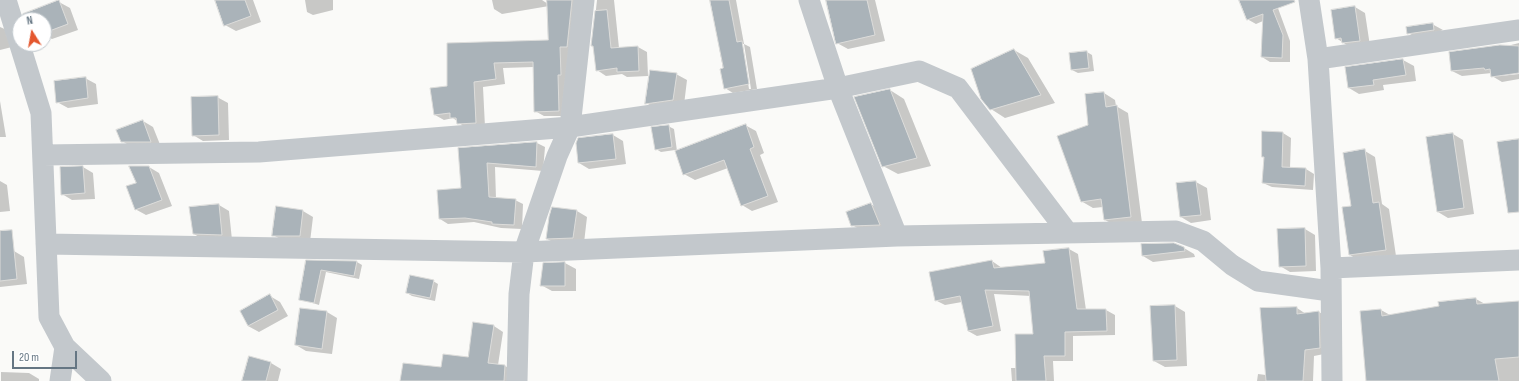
<!DOCTYPE html>
<style>
body{margin:0}
#map{position:relative;width:1519px;height:381px;overflow:hidden;background:#fafaf8;font-family:"Sofia Sans Condensed",sans-serif}
canvas{display:block}
.north{position:absolute;left:12px;top:12px;width:40px;height:40px;box-sizing:border-box;background:#fff;border:1px solid #c1c8cd;border-radius:50%;rotate:349deg;font-size:11px;font-weight:700;line-height:16px;text-align:center;color:#657683}
.north::after{content:'';display:block;margin:auto;width:14px;height:18px;background:#e4572e;clip-path:polygon(50% 0,100% 100%,50% 72%,0 100%)}
.scale{position:absolute;left:12px;top:351px;width:65px;height:18px;box-sizing:border-box;border:2px solid #657683;border-top:0;padding-left:5px;font-size:12px;line-height:14px;white-space:nowrap;color:#657683;-webkit-text-stroke:3px #fff;paint-order:stroke}
</style>
<div id="map">
<canvas width="1519" height="381"></canvas>
<div class="north">N</div>
<div class="scale">20 m</div>
</div>
<script>
const ctx = document.querySelector('canvas').getContext('2d');
ctx.lineJoin = 'round';
function fill(path, color) {
  ctx.fillStyle = color;
  ctx.fill(path, 'evenodd');
}
function trace(path, color, width, dash) {
  ctx.strokeStyle = color;
  ctx.lineWidth = width;
  ctx.lineCap = dash ? 'butt' : 'round';
  ctx.setLineDash(dash || []);
  ctx.stroke(path);
}
fill(new Path2D(`
 M224,0h29l8,22 -25,9 -11,-6z
 M305,0h28v10l-20,5 -6,-3z
 M492,0h50l6,4 -2,-4h37l-15,116h-24l-9,-5 -1,-44 -31,1 2,16 -22,3 2,40 -18,2 -14,-11 -9,2 -9,-5 13,-28v-43l101,-3v-35l-47,8 -8,-5z
 M597,0h17l5,48 19,-1 9,5 1,24 -21,1 -5,-3 -16,2 -9,-6 -3,-23 -2,-1z
 M711,0h25l8,44 6,3 7,42 -24,4 -8,-5 -1,-19zM742,44h2l7,45h-2z
 M828,0h47l10,41 -37,8 -11,-6z
 M1240,0h35l15,41v21h-20l-8,-5 1,-36 -7,3 -9,-5z
 M59,2l11,6 8,22 -26,9 -8,-4v-15h-7z
 M1355,7l10,6 5,33 -17,3 -17,-11z
 M1432,24l11,6 -24,9 -11,-6z
 M0,27l7,3 5,17 -12,3z
 M1519,43v29l-19,2v2l19,-2v5l-17,3 -10,-6v-3l-30,3 -10,-5 55,-25z
 M1014,50l14,8 27,45 -50,15 -14,-9z
 M1087,52l5,3 2,16 -16,2 -6,-3z
 M1403,60l11,6 2,15 -33,4 1,5 -25,4 -10,-6 -3,-20z
 M676,74l11,6 -3,25 -27,4 -11,-6z
 M85,78l11,6 2,20 -30,4 -11,-6z
 M890,90l14,9 27,67 -33,8 -15,-8z
 M1104,93l11,7 1,6 12,7 14,110 -26,3 -11,-6 -2,-13 -10,1 -12,-7 8,-76z
 M217,97l11,6 1,37 -26,1 -10,-6z
 M0,101l6,36h-6z
 M143,121l10,6 8,20h-29l-10,-6z
 M745,125l11,6 8,22 -4,2 18,47 -26,9 -10,-6 -14,-37 -33,12 -11,-6 -9,-24 -14,2 -5,-3 12,-23 6,3 3,22z
 M1263,132l20,1 8,5 -1,30 16,1 8,5 -1,16 -41,-3 -9,-4 2,-25z
 M1453,134l10,6 11,74 -26,4 -10,-6z
 M613,135l10,6 3,23 -37,5 -10,-6z
 M537,143l8,4 -2,24 -48,-4 1,32 19,1 8,4 -1,25 -21,-1 -27,-6 -26,2 -8,-5 22,-30 -3,-40z
 M1365,151l10,6 7,47 7,5 7,47 -36,5 -10,-6 2,-48z
 M83,167l10,6 2,26 -23,1 -10,-6z
 M149,167l10,6 13,33 -26,9 -11,-6z
 M0,181l7,4 3,26 -10,1z
 M1196,182l11,6 4,32 -20,3 -10,-6z
 M871,204l10,6 8,20 -26,1 -11,-6z
 M219,205l10,6 3,29h-28l-10,-6z
 M303,211l10,6 -3,25 -26,-1 -11,-6z
 M577,211l10,6 -3,26 -27,1 -10,-5z
 M1305,229l10,6 1,36 -26,1 -10,-6z
 M1184,248l10,6 1,3 -42,5 -10,-6z
 M1069,249l9,5 8,56h20l9,5v20l-42,1v25h-20l1,20h-42l-1,-13h6l17,-33 -3,-39 -37,-2 7,37 -24,5 -9,-5 -6,-29 -17,3 -10,-5 57,-39 10,7 44,-5z
 M14,251l10,6 3,27 -27,3v-34z
 M307,261l50,1 5,3 -3,14 -33,-7 -7,33 -19,-6z
 M565,263l11,6v22h-24l-11,-6 3,-21z
 M433,281l5,3 -3,17 -23,-5 -5,-3z
 M270,296l10,6 8,14 -29,16 -11,-6z
 M1476,299l9,5 34,-3v80h-152l14,-71 9,5z
 M1175,306l10,6 2,54 -22,1 -11,-6z
 M1297,308l9,6 13,-2 10,6v35l-15,3 -1,25h-56l1,-7 8,1z
 M327,312l10,6 -5,36 -26,-3 -10,-6z
 M494,326l9,6 -5,33 7,1 10,5 -1,10h-113l68,-23z
 M249,357l22,6 10,6 -3,12h-34z
 M1,372l28,1 10,6v2h-38z`), '#0003');
const building = new Path2D(`
 M59,0l9,24 -24,9v-13h-19l-2,-6z
 M215,0h30l6,16 -27,10z
 M547,0h25l-5,47h-7l1,28h-3l1,36 -25,1 -1,-50 -39,1 2,16 -22,3 2,41 -19,1 -1,-6h-6v-5l-16,2 -4,-27 17,-2v-43l101,-3z
 M710,0h19l8,42 5,-1 7,43 -25,5 -4,-20 3,-1z
 M826,0h41l8,35 -39,9z
 M1239,0h55l1,2 -22,8 10,25 -1,23 -21,-1 2,-43 -16,6z
 M1355,6l5,35 -18,2 -1,-5 -6,1 -4,-29z
 M607,10l4,38 27,-2 1,25 -22,1v-4l-21,3 -3,-25h-2l4,-35z
 M1433,23l1,7 -27,4 -1,-7z
 M1500,45l19,1v27l-28,4 -1,-8 -5,1 -1,-2 -33,3 -2,-19z
 M1014,49l27,46 -51,15 -9,-11 -10,-30z
 M1087,51l2,17 -18,2 -2,-17z
 M1403,59l3,16 -33,5 1,5 -26,3 -3,-21z
 M650,70l27,3 -4,27 -28,4z
 M86,77l2,21 -32,5 -2,-22z
 M890,89l27,69 -35,9 -28,-70z
 M1104,92l2,15 11,-2 14,112 -27,3 -3,-21 -20,3 -24,-66 31,-11 -3,-31z
 M218,96l1,39 -27,1 -1,-39z
 M143,120l8,22h-30l-5,-12z
 M746,124l8,23 -4,2 18,47 -27,10 -17,-46 -41,15 -8,-24z
 M669,125l3,22 -17,3 -4,-23z
 M1262,131l21,1 -1,35 24,1 -1,18 -43,-3 2,-26h-2z
 M1453,133l11,75 -27,4 -11,-75z
 M613,134l3,25 -38,4 -2,-20 2,-5z
 M1519,139v73l-11,1 -11,-71z
 M537,142l-1,25 -49,-4 2,34 27,2 -2,26 -22,-1v-2l-27,-4 -26,1 -2,-29 24,-2 -3,-40z
 M1365,149l8,54 6,-1 7,48 -37,5 -7,-48 9,-1 -8,-53z
 M83,166l2,27 -24,2 -1,-28z
 M129,166h20l13,34 -27,10 -9,-24 10,-3z
 M1196,181l5,34 -21,2 -4,-34z
 M871,203l9,22 -29,1 -5,-14z
 M219,204l3,31 -29,-1 -4,-27z
 M276,206l27,4 -3,26h-28z
 M552,207l25,3 -4,28 -27,1 3,-22z
 M1305,228l1,38 -27,1 -2,-38z
 M12,230l5,49 -17,2v-50z
 M1174,243l10,4 1,4 -43,5 -1,-12z
 M1069,248l8,61h29l1,22 -42,1v24h-21l2,25h-30l-1,-47h18l-4,-43 -44,-1 8,36 -25,5 -8,-35 -25,5 -6,-29 63,-12 2,8 51,-5 -2,-12z
 M306,260l51,1 -3,15 -33,-6 -7,33 -15,-3z
 M565,262v24h-25l3,-23z
 M410,275l24,5 -4,18 -24,-5z
 M270,294l8,16 -30,16 -8,-15z
 M1476,298l1,6 42,-3v56l-24,2 4,22h-133l-6,-70 21,-2 1,7 57,-10 -1,-4z
 M1175,305l2,55 -24,1 -3,-55z
 M1297,307v7l22,-3 1,37 -15,2 -2,31h-37l-6,-73z
 M300,308l27,3 -5,38 -27,-4z
 M473,322l21,3 -6,38 17,2 -1,16h-104l3,-18 38,4 2,-13 25,3z
 M249,356l22,6 -5,19h-24z`);
fill(building, '#aab3b9');
trace(building, '#dcdcda', 1);
trace(new Path2D(`
 M6,0l35,113 8,204 16,30 36,34
 M809,0l29,88 59,148 279,-5 27,10 29,24 26,16 72,10
 M1309,0l9,59 13,209 1,113
 M1318,59l201,-29
 M43,155l216,-3 311,-25 268,-39 81,-17 39,17 110,145
 M46,244l478,8 373,-16
 M1331,268l188,-8
 M60,381l5,-34
 M517,381l2,-87 5,-42 33,-96 13,-29 14,-127`), '#c3c8cc', 21);
</script>
